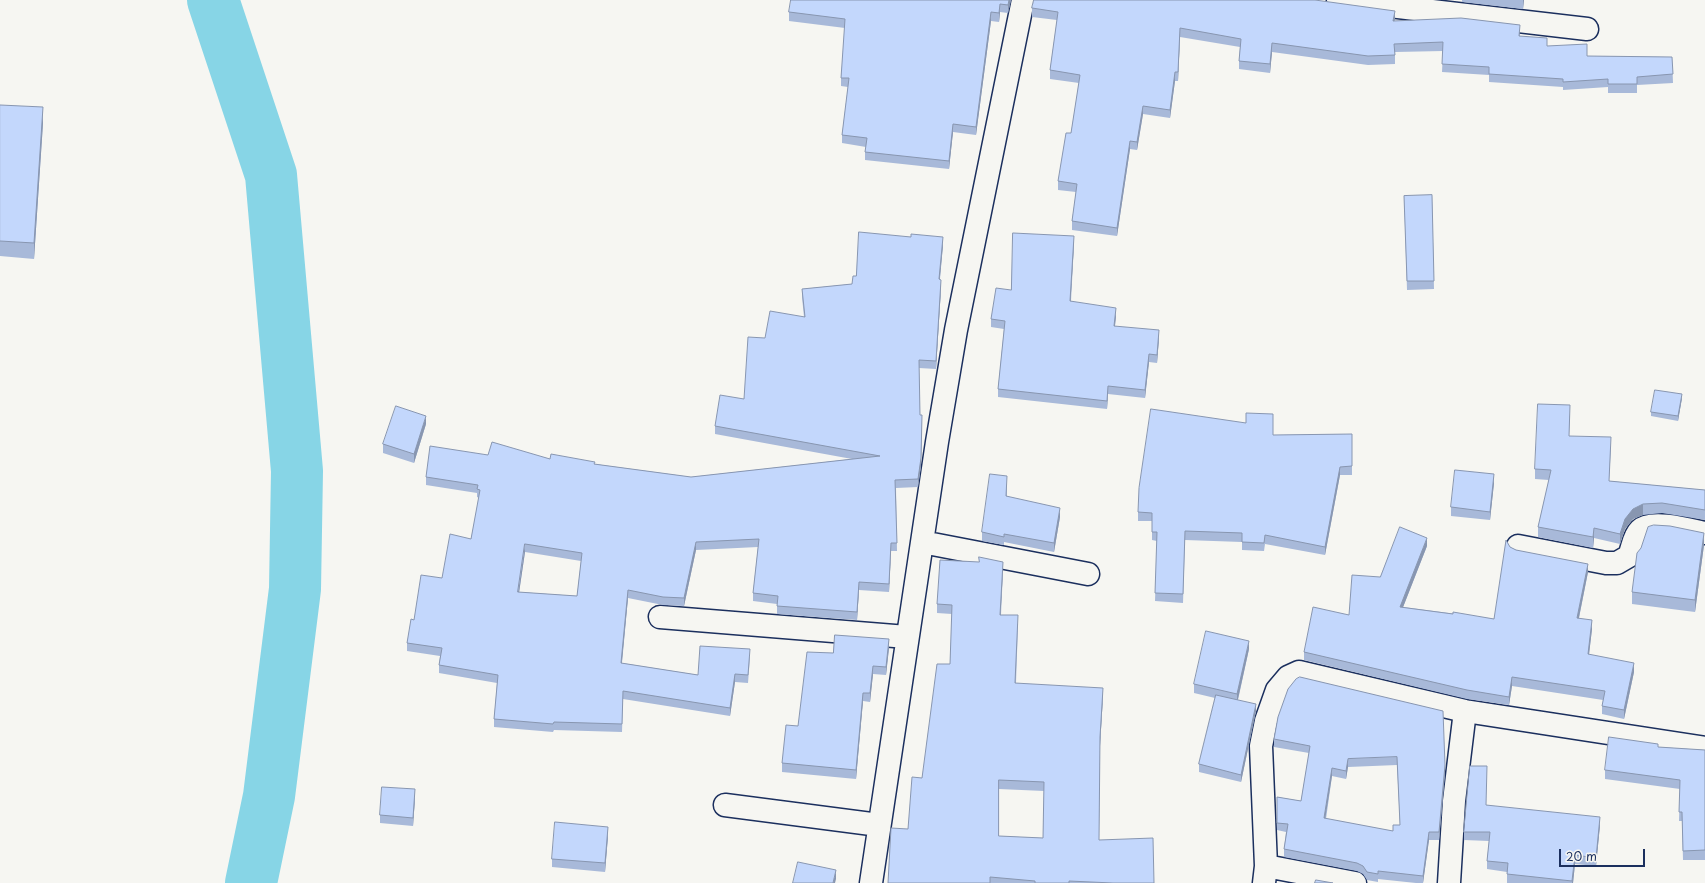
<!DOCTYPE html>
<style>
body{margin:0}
#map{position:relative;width:1705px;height:883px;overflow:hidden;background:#f6f6f2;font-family:"Playpen Sans",sans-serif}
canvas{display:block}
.scale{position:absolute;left:1559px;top:849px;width:86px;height:18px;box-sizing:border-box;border:2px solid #1b2f5e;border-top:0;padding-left:5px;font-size:12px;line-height:14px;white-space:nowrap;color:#1b2f5e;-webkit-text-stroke:3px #f6f6f2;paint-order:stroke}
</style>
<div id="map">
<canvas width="1705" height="883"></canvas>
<div class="scale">20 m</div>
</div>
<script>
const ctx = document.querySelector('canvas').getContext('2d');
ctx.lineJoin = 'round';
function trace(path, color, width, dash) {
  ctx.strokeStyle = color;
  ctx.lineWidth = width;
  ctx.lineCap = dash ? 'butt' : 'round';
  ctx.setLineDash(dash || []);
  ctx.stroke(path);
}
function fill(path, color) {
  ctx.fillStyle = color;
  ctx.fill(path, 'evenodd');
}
trace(new Path2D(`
 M213,0l58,175 26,296 -2,118 -26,207 -18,87`), '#87d5e6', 52);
const minor = new Path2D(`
 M1338,0l249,29
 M922,542l166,32
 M1518,546l88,17h11l12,-7c4,-9 4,-19 11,-26 11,-11 51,0 65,3
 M660,617l247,20
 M725,805l154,20
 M1266,866l89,17
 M871,883l66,-441 19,-112 67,-330
 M1264,883l2,-17 -5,-120 5,-25 11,-31 11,-13 11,-5 166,39 240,37
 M1449,883l5,-82 11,-90`);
trace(minor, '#1b2f5e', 25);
trace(minor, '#f6f6f2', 22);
fill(new Path2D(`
 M1011,0l-3,13 -8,-1 -1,10 -8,-1 -15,114 -23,-3 -4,37 -84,-9v-8l1,-5 -24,-4v-8l6,-48 -7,-1v-8l4,-50 -56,-7v-9z
 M1462,0h62l-1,9 -61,-7z
 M1032,8l363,11 -1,2 126,13v2l27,10 40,10 85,1 1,26 -36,2v8h-29v-6l-45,3v-3l-74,-5v-7l-47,-3 1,-21 -48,1v12l-27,1 -96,-13 -2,21 -31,-4v-8l1,-14 -60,-10 -2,44h-3l-5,37 -27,-4 -6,36 -7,-1 -13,87 -45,-6v-9l4,-29 -18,-2v-9l13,-48 8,-50 -29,-4v-9l7,-50 -25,-3z
 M0,105l43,18 -9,136 -34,-3z
 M1432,195l2,94 -27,1 -3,-94z
 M1074,244l-3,57 45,15 -1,10 44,12 -2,25 -8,-1 -4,36 -37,-4 -1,15 -109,-12v-8l6,-60 -13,-2v-8l20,-29z
 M943,245l-3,34 1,9 -5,81 -17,-1 2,98 -3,21 -22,1 1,63h-6l-2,41 -30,-2 -2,30 -80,-6v-10l-24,-3v-8l5,-46 -62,3 -12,56 -21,-1 -35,-7 -6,65 76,12 52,-18 -2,26 -13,-1 -5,34 -107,-17 -1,33 -68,-2 -1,2 -59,-5v-8l3,-36 -58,-10v-8l1,-9 -33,-5v-8l7,-23 28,-42 29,-39 8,-41 -2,-1v-4l-51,-8v-8l62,-22 107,9 96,13 161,-18 -137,-25v-8l29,-27 21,-61 39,-21 -2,-20v-8l50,-5 4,-8zM525,552l56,9 -4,35 -58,-4z
 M1682,398l-4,23 -27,-5v-4z
 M1570,415l-1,21 42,11 -2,34 96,9v30l-43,-7 -19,2 -10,4 -8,10 -5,15 -26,-6 -1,10 -55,-11v-10l11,-47 -14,-1v-10z
 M426,424l-12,39 -31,-10v-9z
 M1352,434v41h-12l-15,80 -60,-11 -1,7 -22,-1v-8l-57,-2 -2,63 -28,-2 2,-60 -5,-1v-19h-14v-9l135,-77z
 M1494,483l-4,37 -39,-4v-9z
 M1007,484v12l53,21 -6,35 -50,-10v3l-22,-4v-9z
 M1704,545l-9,67 -63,-8v-12z
 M1427,546l-24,61 91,12 16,-72 6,3 72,22 -9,46 13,11 -3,25 45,18 -10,47 -22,-5v-8l1,-6 -91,-14 -3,19 -42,-6 -163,-39v-8l45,-37 31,-38z
 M1003,570l-2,45 17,9 -2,59 87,13 -3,50 -1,94 55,43h-266l20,-54 14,-51 28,-114 2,-50 -15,-1v-9zM999,789l45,2 -1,47 -44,-2z
 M889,648l-3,27 -13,-1 -3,28 -7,-1 -7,78 -74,-7v-9l16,-37 35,-73z
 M1249,649l-11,51 18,11 -15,71 -42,-10v-8l16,-66 -21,-5v-9z
 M1278,717l167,56 -6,67h-10l-6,43h-7l-38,-4v3l-11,-2 -4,-6 -6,-3 -73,-14v-8l2,-17 -9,-2v-33l24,4 8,-48 -35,-6v-8zM1397,765l3,60 -7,6 -67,-12 6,-43 14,3 2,-12z
 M1658,747l47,3v110h-22l-1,-39h-3l1,-32 -75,-10v-9z
 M415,798l-2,28 -33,-3v-8z
 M1486,805l114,20 -4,41 -21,-2 -2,19h-66v-11l-20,-3v-8l2,-20 -25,-1v-8z
 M608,836l-3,36 -53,-5v-8z`), '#a8b9d9');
fill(new Path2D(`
 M1009,0h2l-3,13v-8z
 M1523,0h1l-1,9z
 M1000,4v8l-1,10v-9z
 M1395,11v8l-2,11v-9z
 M991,12v9l-15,114v-8z
 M1180,28v9l-2,44v-9z
 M1272,43v9l-2,21v-9z
 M1175,72v9l-5,37v-8z
 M1143,106v8l-6,36v-8z
 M43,107v16l-9,136v-16z
 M953,124v8l-4,37v-8z
 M1130,141v8l-13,87v-8z
 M1074,236v8l-4,65v-8z
 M943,237v8l-4,42v-8z
 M941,280v8l-5,81v-8z
 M1116,308v8l-2,18v-8z
 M1159,330v8l-2,25v-8z
 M1149,354v8l-4,36v-8z
 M1108,386v8l-1,15v-8z
 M1682,394v4l-4,23v-5z
 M922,415l-1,51 -3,21v-8z
 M426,416v8l-12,39v-9z
 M1340,467v8l-15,80v-8z
 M1494,474v9l-4,37v-8z
 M1643,504v11l-10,4 -8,10 -5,15v-10l5,-15 8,-10z
 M1060,508v9l-6,35v-9z
 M1594,528v10l-1,10v-11z
 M1704,533v12l-9,67v-12z
 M1427,538v8l-27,69v-8z
 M696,542v8l-12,56v-8z
 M891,543v8l-2,41v-8z
 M525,544v8l-7,48v-8z
 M1003,562v8l-3,53v-8z
 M1588,564v8l-11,55v-9z
 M859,582v8l-2,30v-8z
 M628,590v8l-7,73v-8z
 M1592,620v9l-4,34v-9z
 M889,639v9l-3,27v-8z
 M1249,641v8l-12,54v-9z
 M1634,663v9l-10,47v-9z
 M873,666v8l-3,28v-9z
 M735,674v8l-5,34v-8z
 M1512,677v9l-3,19v-8z
 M1103,688v8l-3,50v-9z
 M863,693v8l-7,78v-9z
 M1256,704v7l-15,71v-7z
 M1348,759v8l-2,12v-8z
 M1445,765v8l-6,67v-8z
 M1332,768v8l-8,50v-8z
 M415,789v9l-2,28v-8z
 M1600,817v8l-4,41v-8z
 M608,827v9l-3,36v-9z
 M1429,832v8l-6,43v-7z
 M1575,855v9l-2,19h-1z
 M836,870v9l-1,4h-2z`), '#8896b0');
const building = new Path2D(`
 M791,0h218l-1,5 -8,-1 -1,9 -8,-1 -15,115 -23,-3 -4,37 -84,-9 2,-14 -25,-3 7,-57h-8l4,-59 -56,-7z
 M1034,0h281l80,11 -2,10 68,-3 59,7 -1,11 28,2v8l40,-2v12l85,1 1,17 -36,3v7h-29v-5l-45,3v-3l-74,-5v-7l-47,-3 1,-22 -49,2 1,11 -27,1 -96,-13 -2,21 -31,-3 2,-22 -61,-11 -2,44h-3l-5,38 -27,-4 -6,36 -7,-1 -13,87 -45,-7 5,-37 -19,-3 8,-48h5l9,-58 -30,-5 8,-58 -26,-4z
 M0,105l43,2 -9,136 -34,-2z
 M1432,195l2,86h-27l-3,-85z
 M859,232l52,5v-3l32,3 -4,42 2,1 -5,81 -17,-1 1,55h2l-1,43 -3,21 -23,1 2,63h-6l-2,41 -30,-2 -2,30 -80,-6 1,-10 -25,-3 6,-54 -63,3 -12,56 -21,-1 -35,-7 -7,73 77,12 2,-29 50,3 -2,26 -13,-1 -5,34 -107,-17 -1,33 -68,-2 -1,2 -59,-5 4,-44 -59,-10 3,-17 -35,-5 4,-24 3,1 7,-45 21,3 8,-44 21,5 9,-49 -3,-1 1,-4 -52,-8 4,-31 58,9 4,-13 58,17 1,-5 44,8 -1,2 97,13 189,-21 -165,-30 5,-31 24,4 4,-62 17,1 5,-27 35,6 -3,-28 50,-5 1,-8h3zM525,544l57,9 -5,43 -59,-4z
 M1013,233l61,3 -4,65 46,7 -2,18 45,4 -2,25 -8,-1 -4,36 -37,-4 -1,15 -109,-12 7,-68 -14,-2 5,-31 15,2z
 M1655,390l27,4 -4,22 -27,-4z
 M1538,404l32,1 -1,31 42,1 -2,44 96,9v20l-43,-7 -19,1 -10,5 -8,10 -5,15 -26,-6 -1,9 -55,-10 13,-57 -16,-1z
 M396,406l30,10 -12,38 -31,-10z
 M1151,409l95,14v-10l27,1v21l79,-1v32l-12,1 -15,80 -60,-12 -1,8 -22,-1v-9l-57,-2 -2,63 -28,-1 2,-61h-5v-19l-14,-1 1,-24z
 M1455,470l39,4 -4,38 -39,-5z
 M990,474l17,2 -1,20 54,12 -6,35 -50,-9v3l-22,-5z
 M1654,525l16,1 34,7 -9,67 -63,-8 5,-39 4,-5 7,-21z
 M1400,527l27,11 -27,69 53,7v-2l41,7 12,-79 4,7 6,3 72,14 -11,54 15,2 -4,34 46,9 -10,47 -22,-4 3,-15 -93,-14 -3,20 -42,-7 -163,-38 9,-45 36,8 3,-40 28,2z
 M979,557l24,5 -3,53h18l-3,68 88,5 -3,49 -1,103 54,-2 1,45h-41l-44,-2v2h-34v-2l-45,-4v6h-102l3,-55 17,1 4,-52 10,1 15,-114h13l2,-59 -15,-1 3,-44 39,2zM999,780l45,2 -1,56 -44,-2z
 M1206,631l43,10 -12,53 -43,-10z
 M835,635l54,4 -3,28 -13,-1 -3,27h-7l-7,77 -74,-7 4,-38 12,1 9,-74 26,1z
 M1300,677l143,34 2,54 -6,67h-10l-6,44 -45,-5v3l-11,-2 -4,-6 -6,-3 -73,-14 4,-25 -11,-1v-26l24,4 9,-55 -36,-7 4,-22 10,-28 8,-10zM1397,757l3,68h-7v6l-69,-13 8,-50 14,3 2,-12z
 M1216,695l40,9 -15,71 -42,-11z
 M1609,737l49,7v3l47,3v100l-22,1 -1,-39h-3l1,-32 -75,-10z
 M1470,766h17l-1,39 114,12 -4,41 -21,-3 -3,26 -65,-7 1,-11 -21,-2 3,-29h-26z
 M382,787l33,2 -2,29 -33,-3z
 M555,822l53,5 -3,36 -53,-4z
 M798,862l38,8 -3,13h-40z
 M1316,880l17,3h-18z`);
fill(building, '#c3d7fc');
trace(building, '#8896b0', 1);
</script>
